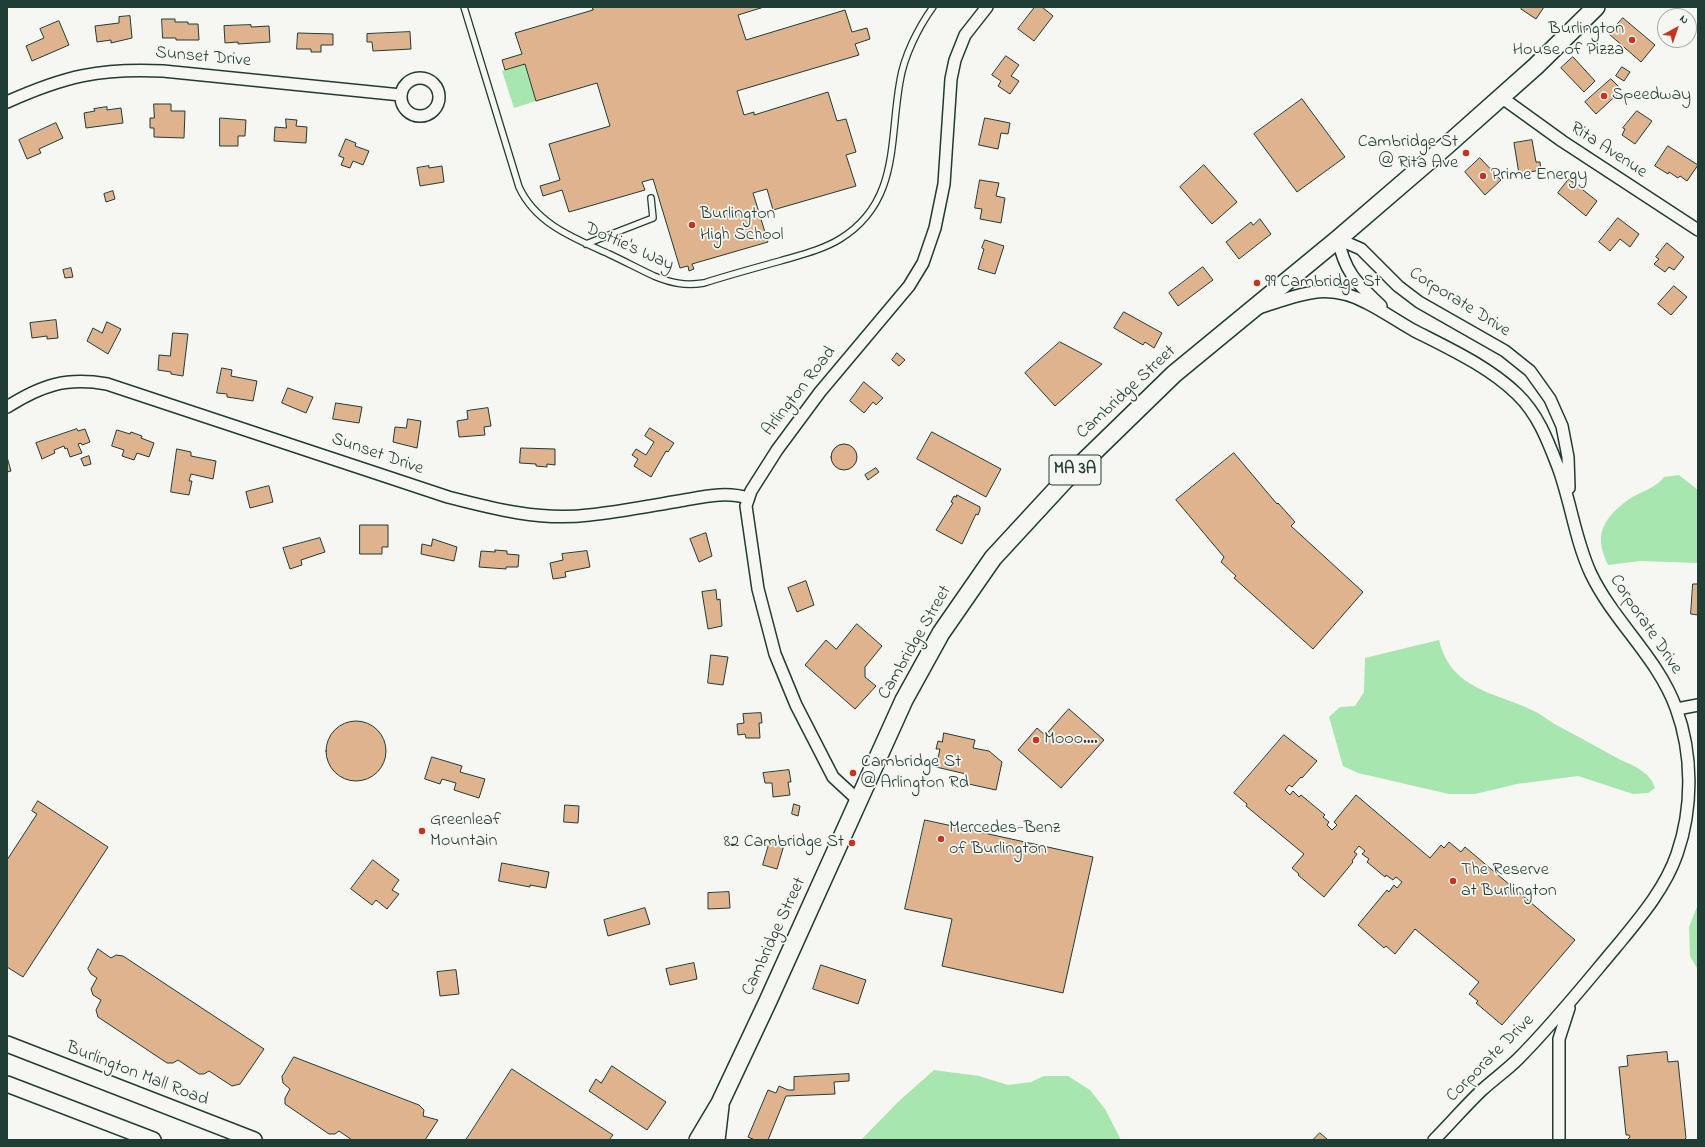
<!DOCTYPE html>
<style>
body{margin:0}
#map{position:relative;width:1705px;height:1147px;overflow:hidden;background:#f6f6f2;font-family:"Indie Flower",sans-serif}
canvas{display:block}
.frame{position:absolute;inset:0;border:8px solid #1f3d34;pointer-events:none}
.north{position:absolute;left:1657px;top:8px;width:40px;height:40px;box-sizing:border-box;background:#f6f6f2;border:1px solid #a0aca6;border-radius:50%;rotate:40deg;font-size:11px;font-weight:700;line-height:16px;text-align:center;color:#1f3d34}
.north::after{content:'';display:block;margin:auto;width:14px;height:18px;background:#c8321e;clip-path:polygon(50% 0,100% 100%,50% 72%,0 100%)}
</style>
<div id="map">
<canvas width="1705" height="1147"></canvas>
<div class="frame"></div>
<div class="north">N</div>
</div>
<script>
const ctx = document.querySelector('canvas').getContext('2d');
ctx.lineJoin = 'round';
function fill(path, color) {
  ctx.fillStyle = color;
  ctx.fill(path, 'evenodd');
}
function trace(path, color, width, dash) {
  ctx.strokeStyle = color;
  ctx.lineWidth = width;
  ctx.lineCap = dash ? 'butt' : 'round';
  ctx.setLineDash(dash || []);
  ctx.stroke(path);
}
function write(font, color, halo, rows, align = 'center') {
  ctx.font = font + ' "Indie Flower",sans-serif';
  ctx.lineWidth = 3.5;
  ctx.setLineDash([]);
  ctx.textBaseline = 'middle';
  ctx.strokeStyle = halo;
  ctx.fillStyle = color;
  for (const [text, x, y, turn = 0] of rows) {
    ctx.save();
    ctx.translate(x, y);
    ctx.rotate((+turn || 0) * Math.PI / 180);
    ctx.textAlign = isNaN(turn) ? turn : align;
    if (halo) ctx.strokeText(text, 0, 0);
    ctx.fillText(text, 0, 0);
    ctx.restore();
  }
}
fill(new Path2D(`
 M525,64l11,37 -22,7 -12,-37z
 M1679,475l19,15v73l-57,-2 -33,4c-3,-7 -7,-16 -7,-24 -1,-20 19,-37 35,-46 11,-5 21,-9 28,-18z
 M1439,640c12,51 58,52 97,72 9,5 17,12 26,16 18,10 36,19 53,29 15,8 35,13 40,31l-7,5 -15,1 -55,-18 -61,8 -42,10h-26l-91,-21 -15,-7 -14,-49 11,-10 15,-1 9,-14 1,-34z
 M1698,904v66l-8,-14 -1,-29z
 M934,1070l45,6 29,9 23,-3 13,-6h24l22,14 15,19 16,31h-260l37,-38z`), '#a7e6ae');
const building = new Path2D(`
 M592,7h172l-26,8 8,25 99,-30 7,22 15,-4 3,11 -15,5 4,11 -122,36 7,24 10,-3v3l74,-23 9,29 9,-2 10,33 -10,3 10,31 -83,24 -6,-21 -14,4 15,49 -76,22 2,5 -5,2 -1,-5 -8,2 -27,-89 -11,3 3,8 -76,22 -7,-22 -19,6 -3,-10 20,-6 -11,-36 61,-18 -13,-43 -61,18 -11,-37 -20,6 -3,-10 20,-6 -7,-21 78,-23z
 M1035,7h7l11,9 -19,25 -16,-12z
 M1523,7h21l-8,12 -15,-10z
 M130,16l2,22 -21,5v-3l-14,2 -2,-16 24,-3v-6z
 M1623,18l32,27 -14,17 -32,-28z
 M162,19h13v3h13v2h10l1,16h-23v-2h-13z
 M59,21l10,24 -37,16 -6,-15 18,-8 -4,-9z
 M251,25v2l18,-1 1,16 -32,2v-2l-13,1 -1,-17z
 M410,32l1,17 -38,2 -1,-9h-5v-8z
 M298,33l35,1v11h-12v7h-10v-3h-14z
 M1006,56l13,9 -8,11 8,5 -9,13 -12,-8 3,-5 -9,-6z
 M1573,57l22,24 -11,11 -23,-24z
 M1622,67l8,5 -6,9 -8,-5z
 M1611,79l11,11 -26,24 -11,-12z
 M1302,99l43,58 -48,35 -43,-58z
 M154,104h17v7h14l-1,27 -30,-1v-9h-4v-10h4z
 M107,107v3l14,-2 2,15 -37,5 -2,-15 11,-2 -1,-2z
 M1637,111l15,10 -17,23 -13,-9 3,-6 -2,-1z
 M220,118l26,2 -1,16h-7v10h-18z
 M985,118l25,5 -2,11 -7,-1 -3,16 -19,-4z
 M286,119l11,1 -1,6 11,1 -1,16 -32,-2 1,-14 11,1z
 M56,123l7,15 -24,11 2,4 -14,6 -8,-19z
 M346,139l10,4 -1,3 14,5 -6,14 -10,-4 -3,7 -9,-3 3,-7 -5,-2z
 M1532,140l4,22h4l1,8 -22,4 -5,-31z
 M1668,146l30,19 -11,16 -7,-5 -2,2 -9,-6 -1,2 -13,-8z
 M1480,158l21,22 -16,15 -20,-23z
 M1204,165l33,37 -25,22 -32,-37z
 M429,166v2l13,-2 2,16 -24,4 -3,-18z
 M1569,179l28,22 -11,15 -28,-23z
 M980,180l19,3 -3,13 9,2 -4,25 -21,-4 2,-10 -7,-1z
 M113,191l2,8 -9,3 -2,-8z
 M1618,218l21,16 -9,13 -10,-8 -10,12 -11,-9z
 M1260,219l11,15 -32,25 -13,-17 25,-20 2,3z
 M985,240l19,6 -9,28 -17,-5 6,-20 -2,-1z
 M1667,243l17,14 -10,13 -5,-3 -4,5 -11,-8 5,-5 -3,-2z
 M1203,267l10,13 -35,26 -9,-13z
 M71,268l2,9 -8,1 -2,-8z
 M1674,286l13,11 -16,18 -13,-11z
 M1124,312l38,21 -8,15 -9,-6 -2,3 -29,-17z
 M56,320l2,18 -11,1v-3l-15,2 -2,-15z
 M107,322l14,7 -13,25 -21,-13 6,-13 9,5z
 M173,333l15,1 -5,42 -12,-2v-2l-13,-2 1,-15 11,1z
 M1060,342l42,22 -47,42 -30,-33z
 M897,353l8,7 -6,6 -7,-6z
 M222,368l10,2 -1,6 26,5 -4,20 -26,-4v-3l-10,-1z
 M864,382l19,16 -7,7 -3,-3 -9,11 -14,-12z
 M288,388l25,9 -7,16 -24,-10z
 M336,403l26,4 -3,16 -26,-4z
 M488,408l3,18 -7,1 1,8 -26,2 -2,-16 11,-2 -1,-8z
 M408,419l13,2 -4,27 -24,-6 2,-15 11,1z
 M650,428l24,15 -6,9 -2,-1 -15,26 -17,-11 4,-7 -6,-4 4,-6 10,6 8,-13 -9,-6z
 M77,429l1,2 7,-2 5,13 -8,3 -1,-2 -3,1 4,9 -12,4 -3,-9 -2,1 -1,-3 -10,4 1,3 -13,6 -6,-16z
 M117,430l13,4 1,-2 11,4 -1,2 13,5 -5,14 -12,-4 -3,7 -12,-4 2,-6 -12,-4z
 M932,432l69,37 -15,28 -69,-38z
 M831 457a13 13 0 1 1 26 0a13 13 0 1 1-26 0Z
 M521,448l34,1v16l-8,-1v3l-11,-1v-2l-16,-1z
 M177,449l14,3v4l25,5 -3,18 -22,-5 -2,7h3l-3,14 -18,-3z
 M1234,453l43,51 1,-1 17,19 -4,4 72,66 -50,57 -79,-71 2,-2 -15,-14 3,-5 -48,-57z
 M89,456l2,8 -7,2 -3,-7z
 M7,457l4,14 -4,1z
 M876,468l3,4 -11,8 -3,-5z
 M269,486l4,16 -23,6 -4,-16z
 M957,495l23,12v3l-2,5 -2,-1 -14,30 -26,-14 17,-27 -2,-1 3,-6 2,1z
 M360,525h28v22h-6v7h-22z
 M706,533l6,23 -13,6 -9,-23z
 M320,538l5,14 -24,8 1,5 -12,4 -7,-21z
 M433,539l24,8 -3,14 -33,-7 1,-10 9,2z
 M495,550l12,1v3l12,1 -1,12h-12v2l-27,-2 2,-16 14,1z
 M587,551l3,16 -25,5 1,5 -13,2 -3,-16 13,-3 -1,-6z
 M806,581l8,24 -17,7 -9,-24z
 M1693,584h5v31l-7,-1z
 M716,590l1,10 3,-1 2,27 -14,3 -6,-37z
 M857,624l25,22 -17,21v10l11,9 -21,23 -50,-44 21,-25 10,9z
 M711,655l17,2 -5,28 -15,-2z
 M1069,709l35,31 -43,48 -43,-38 19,-22 8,7z
 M761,713l1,10h-3l1,15h-14l-1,-4 -7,1 -1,-11 7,-1 -1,-9z
 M326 751a30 30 0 1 1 60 0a30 30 0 1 1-60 0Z
 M944,733l31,7 -2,8 16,3 13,11 -6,28 -32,-7 2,-9 -30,-7 4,-18h-4l2,-8 4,1z
 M1284,735l33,26 -15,17 -1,-1 -9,10 -3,-2 -4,5 5,5 3,-4 6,6 2,-2 24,20 -2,2 6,5 -2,3 5,5 5,-5 -3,-3 22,-27 74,63 11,-13 3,3 5,-6 12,10 4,-5 110,93 -73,85 -26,-22 2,-2 -9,-7 10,-12 -64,-53 -20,25 -9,-8 -2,2 -26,-23 29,-35 2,2 5,-7 3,3 5,-6 -6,-5 -3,3 -7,-5 -1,2 -18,-15 2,-3 -7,-5 3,-3 -6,-5 -5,6 3,2 -5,7 1,1 -29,35 -26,-22 1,-1 -7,-6 12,-14 -58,-48 1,-2 -13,-11z
 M432,757l30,9 -2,6 25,7 -6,19 -25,-8 2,-7 -14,-4 -2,5 -15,-5z
 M789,770l2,12h-3l2,13 -17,2 -1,-14h-7l-2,-10z
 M38,801l70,46 -85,130 -16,-10v-107l30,-46 -5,-3z
 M794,804l6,2 -2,10 -6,-2z
 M565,805l14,1 -1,17 -14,-1z
 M925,820l168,37 -30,136 -121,-27 10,-47 -47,-10z
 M770,841l14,4 -7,24 -14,-4z
 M373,860l26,20 -7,10 7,4 -12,15 -11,-9 -4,5 -21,-16z
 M502,863l47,9 -3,16 -16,-3v2l-31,-6z
 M729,892l1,16 -22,1v-16z
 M645,908l5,16 -42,12 -4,-16z
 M98,949l13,9 5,-3 7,1 141,93 -24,35 -8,2 -23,-15 -5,3h-5l-21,-14 -5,3h-6l-69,-46 -2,-7 5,-10 -8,-5 -2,-6 6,-11 -6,-4 -3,-5z
 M694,963l3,16 -27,6 -4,-16z
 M821,965l45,15 -8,24 -45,-15z
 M456,970l3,24 -19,2 -3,-24z
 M1667,1052l1,10 10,-1 8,77 -2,2h-57l3,-3 -1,-2h-3l-7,-68 9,-1 -1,-10z
 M294,1057l125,48 5,5 -1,6 15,4 -13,20h-73l-13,-9 -4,3h-6l-44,-30v-6l5,-9 -7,-6 -1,-6z
 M612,1066l54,36 -19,28 -58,-39 7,-12 5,4z
 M512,1069l101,66 -4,5h-143z
 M849,1074v7l-15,1 1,12 -49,2 -18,44h-13l-7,-3 20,-47 8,3 3,-7 9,4h6v-13z
 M1320,1133l8,7h-15z`);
fill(building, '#deb38e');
trace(building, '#1f3d34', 1);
const service = new Path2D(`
 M464,7l55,180c17,37 55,51 90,67 15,7 30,15 45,22 17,7 31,10 50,7 25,-8 51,-15 76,-22 20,-6 42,-11 60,-22 60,-37 49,-98 60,-158 4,-25 18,-53 33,-74
 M586,244l67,-26 -2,-20`);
const minor = new Path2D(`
 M401 97a19 19 0 1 1 38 0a19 19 0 1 1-38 0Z
 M1501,97l61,44 136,89
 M7,102c58,-26 93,-34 156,-31l238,24
 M1338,239l23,10 37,37 21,16 86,49 25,20 20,28 12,27 6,31 1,31
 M1338,239c7,34 19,44 43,67
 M1259,308c40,-13 68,-27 108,-5 16,8 30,18 46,27 35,18 75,36 104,64 21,20 31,47 41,73 13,35 17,73 33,107 23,48 67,84 85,134 17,46 17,100 1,146 -12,35 -38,65 -61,93 -32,38 -63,77 -98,112 -11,11 -24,20 -36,31 -17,16 -32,34 -48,50
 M7,407c35,-22 59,-30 100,-23l341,113c46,12 93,24 141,18 30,-3 60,-9 90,-14 24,-4 46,-10 69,-3
 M1677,709l21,-4
 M859,801l-26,-24 -37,-72 -21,-51 -17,-65 -12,-83 5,-15 26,-41 43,-58 89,-106 14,-23 12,-35 9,-44 7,-105 4,-19 10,-25 22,-28
 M1559,1140v-101l10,-31`);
const secondary = new Path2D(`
 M7,1044l247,96
 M7,1084l146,56`);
const primary = new Path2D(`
 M698,1140l22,-37 48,-102 136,-301 37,-67 52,-75 72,-78 109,-106 164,-135 107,-92 91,-81 60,-59
 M716,1140l4,-34`);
trace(service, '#1f3d34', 8);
trace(minor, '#1f3d34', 14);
trace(secondary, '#1f3d34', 18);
trace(primary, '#1f3d34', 20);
trace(service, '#f6f6f2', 5.5);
trace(minor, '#f6f6f2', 11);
trace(secondary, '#f6f6f2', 15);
trace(primary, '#f6f6f2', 17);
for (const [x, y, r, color] of [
 [1632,40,4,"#c8321e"],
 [1604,96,4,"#c8321e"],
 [1466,153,4,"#c8321e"],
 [1483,176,4,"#c8321e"],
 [692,225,4,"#c8321e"],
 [1257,283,4,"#c8321e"],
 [1036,740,4,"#c8321e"],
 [853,773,4,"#c8321e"],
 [422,831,4,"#c8321e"],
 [941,839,4,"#c8321e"],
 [852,843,4,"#c8321e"],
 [1453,881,4,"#c8321e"]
]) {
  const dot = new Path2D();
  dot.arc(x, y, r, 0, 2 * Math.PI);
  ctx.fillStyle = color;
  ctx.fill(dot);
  trace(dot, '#f6f6f2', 1.5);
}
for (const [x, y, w] of [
 [1075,470,52]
]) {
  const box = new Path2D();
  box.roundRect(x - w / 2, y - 15, w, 30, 3);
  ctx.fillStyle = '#f6f6f2';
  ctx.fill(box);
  trace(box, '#1f3d34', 1);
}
write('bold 17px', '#1f3d34', null, [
 ["MA 3A",1075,470]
]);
write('18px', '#1f3d34', '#f6f6f2', [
 ["Burlington",1624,30,"right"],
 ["House of Pizza",1624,51,"right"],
 ["Speedway",1612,96],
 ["Cambridge St",1458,143,"right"],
 ["@ Rita Ave",1458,164,"right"],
 ["Prime Energy",1491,176],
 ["Burlington",700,215],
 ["High School",700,236],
 ["99 Cambridge St",1265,283],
 ["Mooo....",1044,740],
 ["Cambridge St",861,763],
 ["@ Arlington Rd",861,784],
 ["Greenleaf",430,821],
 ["Mountain",430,842],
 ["Mercedes-Benz",949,829],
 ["of Burlington",949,850],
 ["82 Cambridge St",844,843,"right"],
 ["The Reserve",1461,871],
 ["at Burlington",1461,892]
], 'left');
write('18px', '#1f3d34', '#f6f6f2', [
 ["Sunset Drive",203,58,5],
 ["Rita Avenue",1608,151,33],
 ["Dottie's Way",629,248,24],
 ["Corporate Drive",1459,303,32],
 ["Arlington Road",800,392,-52],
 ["Cambridge Street",1127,393,-43],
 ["Sunset Drive",377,455,19],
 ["Corporate Drive",1645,625,56],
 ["Cambridge Street",916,643,-60],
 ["Cambridge Street",775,937,-65],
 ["Corporate Drive",1491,1059,-45],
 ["Burlington Mall Road",137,1075,21]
]);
</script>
